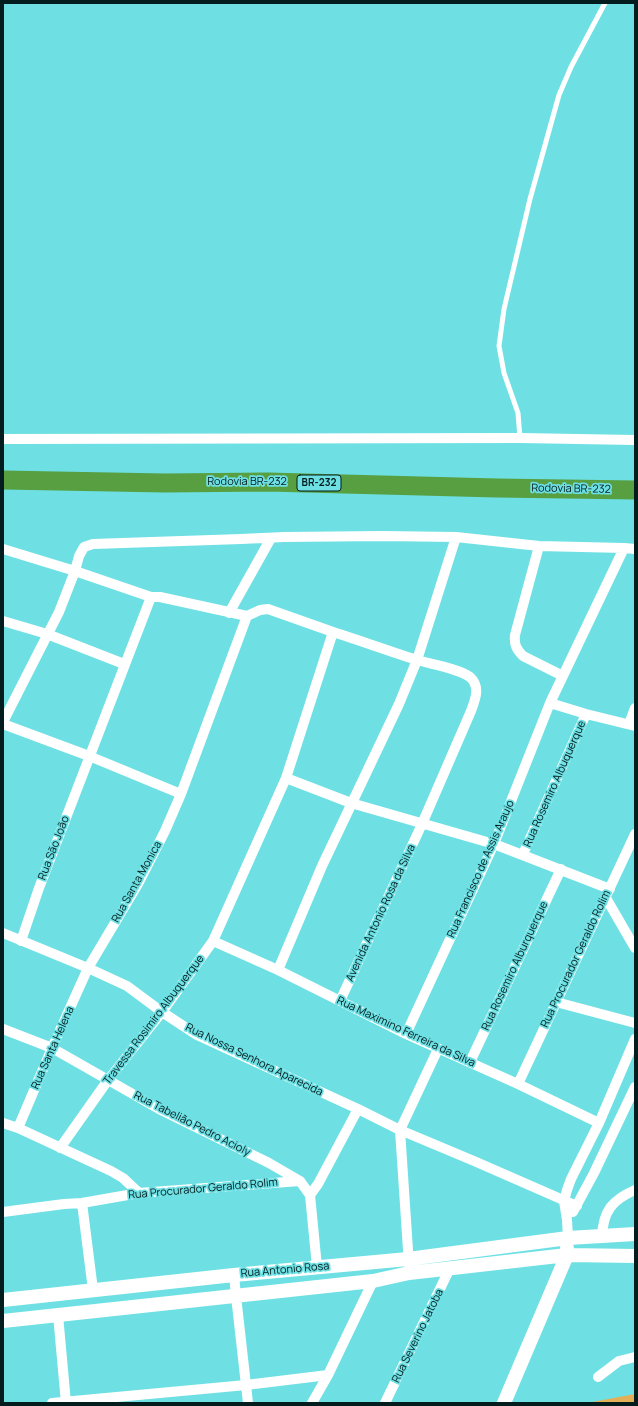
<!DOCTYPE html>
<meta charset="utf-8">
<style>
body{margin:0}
#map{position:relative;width:638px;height:1406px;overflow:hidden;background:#6ee0e4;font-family:Manrope,sans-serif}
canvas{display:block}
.frame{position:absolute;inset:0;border:4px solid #031c1d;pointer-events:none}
</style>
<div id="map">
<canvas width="638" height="1406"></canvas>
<div class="frame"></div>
</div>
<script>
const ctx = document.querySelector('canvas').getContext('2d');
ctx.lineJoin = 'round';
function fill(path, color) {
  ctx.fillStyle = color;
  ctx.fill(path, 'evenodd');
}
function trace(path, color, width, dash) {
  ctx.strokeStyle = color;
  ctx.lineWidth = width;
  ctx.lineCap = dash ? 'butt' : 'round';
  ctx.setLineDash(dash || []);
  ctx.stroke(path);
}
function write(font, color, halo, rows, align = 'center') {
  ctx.font = font + ' Manrope,sans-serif';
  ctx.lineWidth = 3.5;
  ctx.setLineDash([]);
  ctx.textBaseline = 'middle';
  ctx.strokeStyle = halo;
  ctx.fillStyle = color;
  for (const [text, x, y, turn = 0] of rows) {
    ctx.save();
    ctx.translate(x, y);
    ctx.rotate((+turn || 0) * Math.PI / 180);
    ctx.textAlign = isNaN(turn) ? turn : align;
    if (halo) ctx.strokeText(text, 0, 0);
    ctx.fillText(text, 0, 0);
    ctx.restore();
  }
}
fill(new Path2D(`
 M635,1394v9h-44l1,-1z`), '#e3b058');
trace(new Path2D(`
 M520,438l-2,-25 -14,-40 -5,-27 5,-37 26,-110 29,-104 12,-28 34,-64`), '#fff', 5);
trace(new Path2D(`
 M3,439l517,-1 115,2
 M539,546l-24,89c-1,9 1,14 8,21l40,20
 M3,549l72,22 76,26h9l87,19 13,-6 8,-1 65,23 -47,146 -73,163 -51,71 -54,68 -48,68
 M229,613l42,-75
 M3,621l44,13 77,30
 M333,632c28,9 56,19 84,28 14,4 43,9 53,17 11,10 5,23 1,34l-49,113 -82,177
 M550,703l36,11 49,12
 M3,722l56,-110 16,-41 4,-15 5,-9 9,-3 148,-5 43,-2 99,-1 73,1 83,9 85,2
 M3,724l86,32 92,38
 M629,724l6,-16
 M286,778l65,25 143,41 116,45
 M523,854l63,-140
 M606,898l29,50
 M3,933l85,35 39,18 35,26 35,23 161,74 42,21 74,31 103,45
 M21,941l18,-53 112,-291
 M213,941l65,29 128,64 112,50 81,39
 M278,970l44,-104 77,-162 18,-44 39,-123
 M556,1002l79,21
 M3,1029l49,19 107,61 110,54 31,18 10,14 7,72
 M406,1034l88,-190 56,-141 74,-155 11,1
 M470,1062l91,-193
 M518,1084l117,-250
 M3,1123l15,5 93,43 12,7 16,15
 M18,1128l34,-80 36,-80 50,-84 27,-53 16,-37 66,-178
 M310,1195l8,-11 40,-75
 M82,1203l11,87
 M3,1212l61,-8 18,-1 57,-10 161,-12
 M573,1212l21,-39 41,-86
 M602,1237c1,-26 10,-37 33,-47
 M568,1238l-1,-18 -3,-19 3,-11 4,-11 28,-56 36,-84
 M409,1265l-9,-135 38,-81
 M234,1275l2,21 12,107
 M58,1315l8,88
 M598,1377l21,-16 16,-4
 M52,1403l194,-18 82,-10 45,-94
 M312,1403l16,-28
 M385,1403l65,-135`), '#fff', 10);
trace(new Path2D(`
 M3,1300l231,-25 174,-16 160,-21 67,-4
 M3,1321l370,-40 36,-8 158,-18 68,1
 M504,1403l63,-148v-7`), '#fff', 14);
trace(new Path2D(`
 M3,480l162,3 103,-1 229,6 138,2`), '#579f40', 19);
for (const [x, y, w] of [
 [319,483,44]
]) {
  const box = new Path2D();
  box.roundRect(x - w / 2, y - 8, w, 16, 3);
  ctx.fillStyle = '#6ee0e4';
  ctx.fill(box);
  trace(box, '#031c1d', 1);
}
write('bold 10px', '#031c1d', null, [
 ["BR-232",319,483]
]);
write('11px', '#031c1d', '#6ee0e4', [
 ["Rodovia BR-232",247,482],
 ["Rodovia BR-232",571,489,1],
 ["Rua Rosemiro Albuquerque",555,784,-66],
 ["Rua São João",54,848,-69],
 ["Rua Francisco de Assis Araujo",481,869,-66],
 ["Rua Santa Monica",137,882,-61],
 ["Avenida Antonio Rosa da Silva",381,913,-65],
 ["Rua Procurador Geraldo Rolim",576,959,-65],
 ["Rua Rosemiro Alburquerque",515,966,-65],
 ["Travessa Rosimiro Albuquerque",154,1020,-53],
 ["Rua Maximino Ferreira da Silva",406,1032,25],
 ["Rua Santa Helena",53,1048,-66],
 ["Rua Nossa Senhora Aparecida",254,1060,26],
 ["Rua Tabelião Pedro Acioly",192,1124,27],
 ["Rua Procurador Geraldo Rolim",203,1189,-5],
 ["Rua Antonio Rosa",285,1270,-5],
 ["Rua Severino Jatoba",418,1336,-64]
]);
</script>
